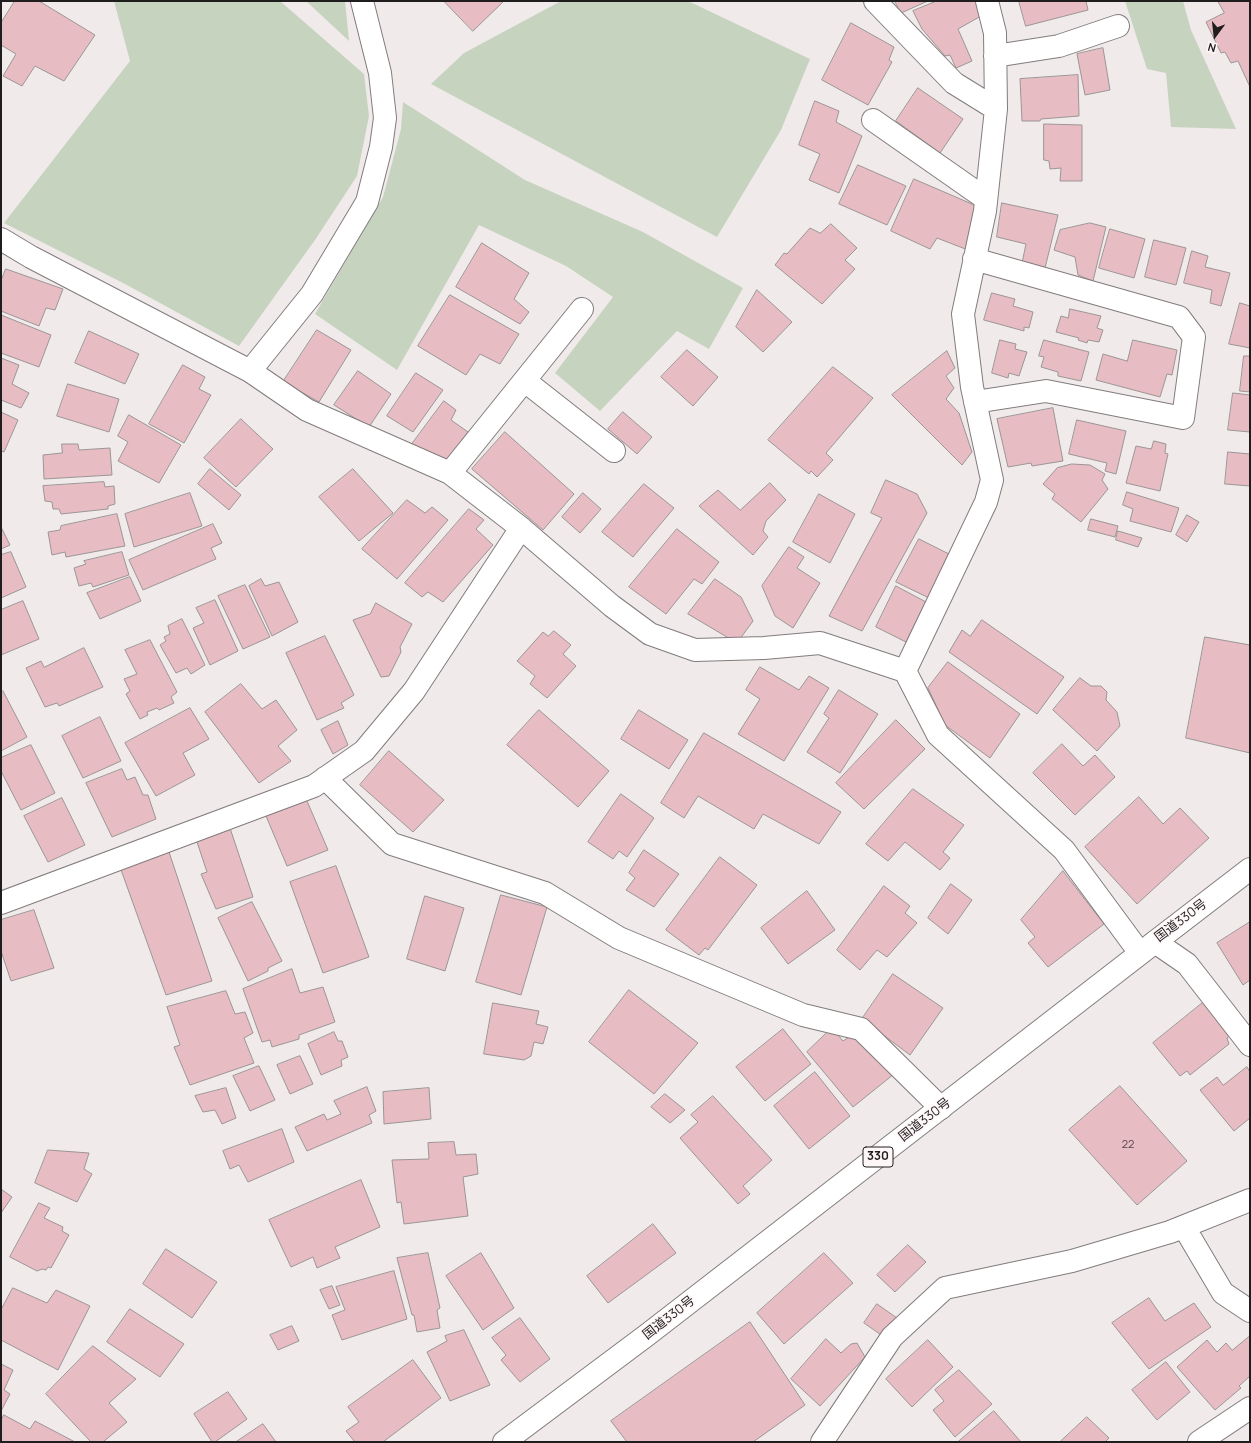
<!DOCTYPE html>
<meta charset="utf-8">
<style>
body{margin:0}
#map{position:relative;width:1251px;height:1443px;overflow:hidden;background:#f1eaeb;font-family:Manrope,sans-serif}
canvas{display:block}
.frame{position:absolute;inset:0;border:2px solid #201d1e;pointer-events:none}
.north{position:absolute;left:1195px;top:16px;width:40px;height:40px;-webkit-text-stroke:3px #fef7f8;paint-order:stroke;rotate:195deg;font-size:11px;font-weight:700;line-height:16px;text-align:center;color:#201d1e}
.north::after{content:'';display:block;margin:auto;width:14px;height:18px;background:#201d1e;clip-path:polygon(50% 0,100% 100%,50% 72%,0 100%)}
</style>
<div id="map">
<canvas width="1251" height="1443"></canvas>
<div class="frame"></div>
<div class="north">N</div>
</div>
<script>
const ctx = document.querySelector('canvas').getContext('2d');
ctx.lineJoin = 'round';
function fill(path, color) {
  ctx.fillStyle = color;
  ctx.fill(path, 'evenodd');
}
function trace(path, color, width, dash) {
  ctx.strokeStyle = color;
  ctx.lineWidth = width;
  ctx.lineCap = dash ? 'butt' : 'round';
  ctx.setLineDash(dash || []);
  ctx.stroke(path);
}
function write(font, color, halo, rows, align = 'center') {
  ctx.font = font + ' Manrope,"Noto Sans JP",sans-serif';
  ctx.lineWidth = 3.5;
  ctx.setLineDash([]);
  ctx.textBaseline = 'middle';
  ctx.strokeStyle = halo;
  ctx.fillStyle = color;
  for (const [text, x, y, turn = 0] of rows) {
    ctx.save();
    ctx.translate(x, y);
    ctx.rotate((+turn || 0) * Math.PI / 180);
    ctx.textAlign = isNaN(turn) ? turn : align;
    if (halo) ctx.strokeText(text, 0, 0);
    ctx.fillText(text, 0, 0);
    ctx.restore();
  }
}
fill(new Path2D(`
 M114,1h166l84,73 5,42 -12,60 -42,64 -76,106 -114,-62 -121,-61 126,-162z
 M306,1h39l4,40z
 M561,1h127l122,58 -29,71 -64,107 -286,-153 33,-31z
 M1125,1h58l8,29 45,99 -65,-2 -5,-54 -19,-4z
 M403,102l122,78 118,52 100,56 -34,61 -32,-18 -77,80 -45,-38 58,-76 -47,-31 -87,-41 -82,145 -82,-56 68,-117 18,-68z`), '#c6d4bf');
const building = new Path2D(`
 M15,1h24l56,34 -31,46 -29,-15 -13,20 -19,-10 13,-22 -15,-9v-22z
 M444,1h60l-31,30z
 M895,1h33l-27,12z
 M937,1h39l5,15 -23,13 14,32 -16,7 -6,-13 -5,1 -23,-27 -9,-18z
 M1019,1h67l2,9 -62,16z
 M1218,1h32v86l-12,-26 -7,2 -6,-11 -4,1 -15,-31 18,-9z
 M851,23l43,24 -5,13 3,2 -24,43 -46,-25z
 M1103,48l7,42 -25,5 -8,-41z
 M1078,75l1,41 -38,3 -1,2h-18l-2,-42z
 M918,88l45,31 -23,34 -44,-32z
 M815,101l24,10 -3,11 26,14 -23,57 -30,-13 11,-26 -21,-9z
 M1044,124l38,1v56h-22l1,-13 -11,1 -1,-8 -5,-1z
 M858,165l48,21 -19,39 -48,-21z
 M914,179l65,28 -11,29 5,3 -5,11 -31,-12 -7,11 -39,-18z
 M1002,203l56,12 -13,53 -23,-5 4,-19 -29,-7z
 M1090,223l16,4 -13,54 -15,-6 -3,-18 -21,-7 6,-20z
 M831,224l26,24 -12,12 10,9 -33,35 -47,-39 9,-12 3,1 23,-26 10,5z
 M1110,229l35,10 -11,39 -35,-10z
 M1154,240l32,8 -10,37 -31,-8z
 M482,243l47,30 -15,26 15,13 -9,12 -64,-37z
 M1192,251l16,5 -3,11 25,6 -9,33 -11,-3 2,-13 -28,-7z
 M6,269l57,20 -8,21 -9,-2 -7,18 -38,-15v-30z
 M757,290l35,32 -29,30 -27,-25z
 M992,293l23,6 -2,7 20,6 -4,16 -5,-1v4l-40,-11z
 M450,295l69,39 -19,30 -20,-10 -14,21 -48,-29z
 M1240,303l10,3v42l-21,-4z
 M1070,309l31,7 -4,12 6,2 -4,12 -11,-2 -1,3 -9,-3 1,-2 -23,-6 5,-16 7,2z
 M1,315l50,20 -12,32 -38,-14z
 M317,330l34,20 -32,52 -36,-20z
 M89,331l50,23 -14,30 -50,-21z
 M1000,340l16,4 -1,5 12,3 -8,24 -10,-3 -1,5 -16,-5z
 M1044,340l45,12 -8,29 -23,-5v-4l-17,-5 3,-10 -5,-1z
 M1133,340l44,10 -5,25 -5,-1 -7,23 -64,-17 7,-26 24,7z
 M687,350l31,27 -25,29 -32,-29z
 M947,351l8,17 -9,8 8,12 -8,11 13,14 13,39 -10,13 -70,-70z
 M1244,356h6v36l-10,-1z
 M1,358l18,7 -7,19 17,9 -8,15 -20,-8z
 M183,365l22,12 -6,12 12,6 -27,48 -35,-19z
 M833,367l40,31 -47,55 7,7 -16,17 -6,-6 -2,3 -41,-34z
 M358,371l33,23 -22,33 -35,-22z
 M416,373l27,17 -30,42 -26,-16z
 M68,384l51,15 -10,33 -52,-16z
 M1233,393l17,2v37l-22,-2z
 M444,401l12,9 -5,10 17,12 -24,32 -32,-20z
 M1053,408l10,53 -31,5 -1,-3 -23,4 -11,-48z
 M1,412l17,8 -14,32 -3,-1z
 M623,412l29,25 -15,17 -29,-25z
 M129,415l52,30 -22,38 -41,-22 10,-19 -10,-6z
 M241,419l32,30 -37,38 -32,-29z
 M1077,420l49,11 -10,43 -11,-3 2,-8 -38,-9z
 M505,432l69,62 -31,36 -71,-61z
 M1154,441l12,3 -1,9 3,1 -8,37 -34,-8 10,-37 15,3z
 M62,444h16l1,6 31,-2 2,27 -68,4 -1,-24 19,-2z
 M1228,452l22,2v32l-25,-2z
 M1072,464l18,1 15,9 -3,6 6,9 -27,33 -29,-23 3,-5 -12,-10 14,-16z
 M210,469l31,26 -12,15 -31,-26z
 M353,469l40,44 -34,28 -40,-44z
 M886,480l31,14 10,19 -65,118 -33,-15 53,-98 -11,-5z
 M104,482l1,5 9,-1 1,18 -7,2v3l-47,5 -2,-5h-6l-1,-7 -7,-1 -2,-15z
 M770,483l16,17 -20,21 -3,10 5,6 -15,18 -54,-49 19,-16 22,20z
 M644,484l30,24 -41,49 -31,-25z
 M1127,492l52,16 -8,24 -41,-11 3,-12 -10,-4z
 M190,493l12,33 -68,21 -9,-33z
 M583,493l18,16 -21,24 -18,-16z
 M819,494l36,20 -25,49 -37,-21z
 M407,500l18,13 7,-6 16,13 -51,59 -35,-30z
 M469,509l15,11 -8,9 17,16 -50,57 -15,-10 -6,5 -17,-14z
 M117,514l8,32 -59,11 -1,-5 -13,3 -4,-23 12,-2 1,-4z
 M1187,515l12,7 -12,20 -11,-7z
 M1091,519l27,7 -3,11 -27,-7z
 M213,524l9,19 -11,5 5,11 -73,31 -14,-30z
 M1,527l9,18 -9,4z
 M677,529l42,33 -17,22 -8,-5 -28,35 -37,-27z
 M1118,531l24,7 -4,9 -22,-7z
 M919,539l30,15 -20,44 -33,-16z
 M789,547l15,10 -7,11 23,15 -27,45 -18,-12 -13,-30z
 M11,552l15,35 -25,11v-43z
 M122,552l7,23 -36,12 -2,-4 -12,3 -5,-18 12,-4 -2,-3z
 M130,577l11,24 -41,18 -13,-26z
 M261,579l4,7 14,-4 19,40 -26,14 -23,-50z
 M715,579l26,18 12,24 -16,22 -49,-29z
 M245,585l25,52 -27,12 -25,-53z
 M896,586l30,16 -20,40 -30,-15z
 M215,600l23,51 -28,14 -17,-37 11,-5 -8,-15z
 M23,601l16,38 -38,16v-45z
 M376,603l36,21 -12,23 1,5 -12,24 -8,1 -28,-57 17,-6z
 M182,619l23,46 -14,9 -4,-6 -11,5 -16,-28 6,-4 -2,-4 6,-3 -2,-8z
 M982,620l82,57 -27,37 -88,-62 13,-22 8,6z
 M554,631l17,14 -8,9 13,12 -29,32 -17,-14 5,-8 -18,-15 26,-29 5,4z
 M325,636l29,59 -13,8 3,5 -27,12 -31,-67z
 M1205,637l45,8v108l-64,-15z
 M150,640l27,52 -6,5 3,6 -15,7 -2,-2 -10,4 1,3 -8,4 -14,-25 4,-3 -6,-12 13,-5 -12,-24z
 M84,648l19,39 -44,19 -2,-3 -12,4 -19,-39 15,-7 3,6z
 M948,662l72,52 -30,44 -45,-33 -17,-37z
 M760,667l39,23 10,-14 20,12 -45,73 -46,-27 22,-35 -14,-9z
 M1080,678l11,8h10l6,6 -1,8 11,12 3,14 -23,25 -44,-41z
 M241,684l21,25 14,-9 21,30 -19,16 13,15 -32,22 -54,-71z
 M839,690l39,24 -38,59 -33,-21 22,-34 -5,-4z
 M3,691l24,46 -26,14v-58z
 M190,708l19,31 -26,14 12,22 -39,21 -31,-53z
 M539,710l70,61 -31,36 -71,-62z
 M639,710l49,30 -19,29 -48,-30z
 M100,717l21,44 -38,17 -21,-42z
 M896,720l29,29 -61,60 -28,-26z
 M338,721l10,24 -15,9 -12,-24z
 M704,733l137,79 -22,32 -56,-30 -9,15 -56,-33 -14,22 -23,-15z
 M1062,744l21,22 12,-11 20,22 -40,38 -42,-42z
 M31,745l24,48 -34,17 -20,-39v-13z
 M389,751l55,49 -31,32 -53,-47z
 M122,769l5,11 8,-3 8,18h5l8,24 -44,18 -26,-54z
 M913,789l51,36 -21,27 7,6 -10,12 -35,-28 -17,19 -22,-17z
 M621,794l33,24 -27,39 -8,-6 -6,8 -25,-17z
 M1139,797l24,27 17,-16 29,30 -72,66 -52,-57z
 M62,798l23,47 -37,17 -24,-46z
 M307,801l21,49 -41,16 -21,-50z
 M230,828l23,69 -37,12 -15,-35 6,-2 -11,-33z
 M168,849l44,132 -46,14 -46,-128z
 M644,850l35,24 -25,33 -28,-17 9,-12 -6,-5z
 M720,857l37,28 -49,65 -3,-2 -6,7 -33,-25z
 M336,866l33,91 -46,16 -33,-91z
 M1063,871l41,53 -56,43 -20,-24 7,-6 -14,-17z
 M951,884l21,16 -24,34 -20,-16z
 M884,886l26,20 -5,7 12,10 -30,34 -10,-7 -17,20 -23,-20z
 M807,891l28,39 -47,34 -27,-36z
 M501,895l46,12 -26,88 -45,-13z
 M425,896l39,12 -19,63 -38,-12z
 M252,902l30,59 -14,7v3l-20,10 -30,-63z
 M34,910l20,58 -43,13 -10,-30v-31z
 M1250,922v58l-7,5 -26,-42z
 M292,969l8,24 23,-6 12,35 -36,13v4l-27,8 -2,-7 -8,2 -19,-53z
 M893,974l50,34 -33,47 -48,-36z
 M629,990l69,53 -44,51 -65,-52z
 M226,991l9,23 10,-2 8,21 -9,5 10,25 -64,22 -16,-38 6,-2 -13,-38z
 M1205,1001l28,32 -6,5 2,6 -39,31 -3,-4 -7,5 -27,-33z
 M493,1003l46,8 -3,13 12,3 -5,17 -9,-2 -3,14 -7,4 -40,-6z
 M832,1028l11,13 12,-8 39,41 -41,33 -46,-55z
 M783,1029l28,35 -46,37 -29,-34z
 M334,1032l4,9h4l6,16 -7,3 1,6 -21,9 -13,-31z
 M300,1056l13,28 -23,10 -13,-29z
 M259,1066l16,34 -25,11 -17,-35z
 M1247,1067l3,5v46l-16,13 -34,-41 17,-13 6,8z
 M815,1072l35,44 -41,33 -35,-43z
 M1120,1086l67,75 -50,44 -68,-75z
 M367,1087l9,24 -7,4 3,8 -65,28 -12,-24 29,-13 3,6 14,-6 -7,-13z
 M226,1088l10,30 -14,6 -7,-14 -12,2 -8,-16z
 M429,1088l2,31 -47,5 -1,-32z
 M665,1094l20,16 -15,13 -19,-16z
 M713,1096l59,64 -29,26 7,8 -12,10 -58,-66 18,-16 -7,-7z
 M282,1129l12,33 -46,20 -9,-17 -9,4 -7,-18z
 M454,1142l2,13 20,-1 2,20 -15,3 5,39 -64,8 -3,-22 -4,1 -5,-43 37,-1 -1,-16z
 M48,1150l41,3 -5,16 8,5 -15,28 -42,-19z
 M361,1180l19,47 -45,20 5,11 -23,10 -4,-11 -22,10 -22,-47z
 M1,1189l11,8 -11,16z
 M39,1203l11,5 -6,10 19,9 -1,4 7,4 -18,33 -3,-1 -2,3 -4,-1 -5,2 -27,-14z
 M653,1224l23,29 -68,50 -21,-27z
 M908,1245l18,17 -31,30 -18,-17z
 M166,1249l51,33 -25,36 -49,-34z
 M428,1253l12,55 -3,2 3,18 -23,4 -3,-17h-2l-15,-57z
 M481,1253l33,55 -31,22 -37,-54z
 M824,1253l29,30 -69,61 -27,-31z
 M394,1271l13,48 -65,21 -10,-25 13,-5 -9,-23z
 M332,1286l8,19 -11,4 -9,-19z
 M13,1288l34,15 9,-13 34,16 -32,64 -57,-30v-30z
 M1149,1298l16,23 29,-18 17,24 -62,42 -37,-46z
 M877,1304l20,14 -13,19 -20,-14z
 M130,1309l54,35 -24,33 -53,-35z
 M520,1318l30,41 -30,23 -19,-22 5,-5 -14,-17z
 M750,1322l55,83 -52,37h-126l-16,-21z
 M292,1326l7,15 -21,9 -8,-15z
 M464,1330l26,55 -40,16 -23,-49 20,-11 -2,-5z
 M1250,1336v40l-11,10 2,2 -26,22 -38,-43 30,-27 10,12 9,-9 6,7z
 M826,1339l15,14 10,-9 6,-1 8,14 -45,49 -29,-27z
 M928,1340l25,27 -41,40 -26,-28z
 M93,1346l43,33 -27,24 18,19 -24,20h-12l-45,-48z
 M413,1360l28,38 -58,44h-28l-9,-11 13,-9 -11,-15z
 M1166,1362l24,30 -33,28 -25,-30z
 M1,1364l12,6 -9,20 6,4 -9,17z
 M959,1370l33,34 -37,33 -22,-27 11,-9 -9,-11z
 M228,1392l19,27 -32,23h-3l-18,-28z
 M994,1411l27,31h-63z
 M4,1415l26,14 5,-8 40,21h-74v-21z
 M1087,1417l22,21 -4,4h-45z
 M263,1424l13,18h-40z`);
fill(building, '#e7bcc2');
trace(building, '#9b9596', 1);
const minor = new Path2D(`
 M875,1l79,82 42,26
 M995,56l64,-10 59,-20
 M873,120l113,79
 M1,239l30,18 219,114 57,39 143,63 71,55 91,78 38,28 45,16 69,-2 56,-5 85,28 33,64 126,115 76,103
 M974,259l205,58 15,20 -11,81 -137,-27 -71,11
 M250,371l62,-77 55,-92 14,-55 4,-29 -5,-45 -18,-72
 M525,381l89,70
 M450,473l132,-164
 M905,671l81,-169 6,-22 -20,-93 -9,-73 22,-103 11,-102 -1,-76 -8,-32
 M325,778l67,66 153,49 74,45 184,77 58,14 80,79
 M1,903l313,-117 50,-35 50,-60 107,-163
 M1155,942l32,22 63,81
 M1184,1227l39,66 27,18
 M822,1442l70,-105 53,-49 127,-27 98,-29 80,-32
 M1199,1442l51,-34`);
const highway = new Path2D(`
 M504,1442l143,-107 508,-393 95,-73`);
trace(minor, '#827c7d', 24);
trace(highway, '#827c7d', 24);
trace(minor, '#fff', 22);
trace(highway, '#fff', 22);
write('11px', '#524547', null, [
 ["22",1128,1145]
]);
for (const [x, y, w] of [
 [878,1157,30]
]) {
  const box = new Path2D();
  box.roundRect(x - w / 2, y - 10, w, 20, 3);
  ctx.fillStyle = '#fef7f8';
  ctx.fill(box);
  trace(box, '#201d1e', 1);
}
write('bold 12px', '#201d1e', null, [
 ["330",878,1157]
]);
write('13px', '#201d1e', '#fef7f8', [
 ["国道330号",1181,921,-37],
 ["国道330号",925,1120,-38],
 ["国道330号",669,1318,-38]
]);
</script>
